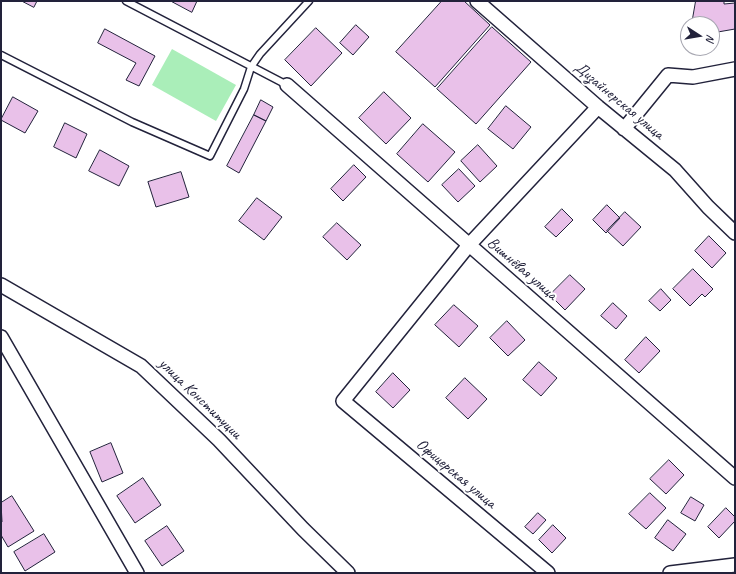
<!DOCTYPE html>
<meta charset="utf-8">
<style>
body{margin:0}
#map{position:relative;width:736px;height:574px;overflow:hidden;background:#fff;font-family:Caveat,sans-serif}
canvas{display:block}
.frame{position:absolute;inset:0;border:2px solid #22223b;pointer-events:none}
.north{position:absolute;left:680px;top:16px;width:40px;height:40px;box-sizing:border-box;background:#fff;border:1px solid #a7a7b1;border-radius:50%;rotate:102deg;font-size:11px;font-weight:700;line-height:16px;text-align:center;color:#22223b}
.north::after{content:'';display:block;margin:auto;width:14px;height:18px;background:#22223b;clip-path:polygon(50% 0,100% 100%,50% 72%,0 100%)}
</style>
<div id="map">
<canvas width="736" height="574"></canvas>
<div class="frame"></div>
<div class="north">N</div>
</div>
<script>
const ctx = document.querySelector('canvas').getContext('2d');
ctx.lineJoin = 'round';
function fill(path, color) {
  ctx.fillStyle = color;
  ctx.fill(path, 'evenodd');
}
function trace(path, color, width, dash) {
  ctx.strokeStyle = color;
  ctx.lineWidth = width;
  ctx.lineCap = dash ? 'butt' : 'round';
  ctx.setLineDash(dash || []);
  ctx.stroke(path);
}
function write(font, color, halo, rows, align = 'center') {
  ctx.font = font + ' Caveat,sans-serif';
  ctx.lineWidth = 4;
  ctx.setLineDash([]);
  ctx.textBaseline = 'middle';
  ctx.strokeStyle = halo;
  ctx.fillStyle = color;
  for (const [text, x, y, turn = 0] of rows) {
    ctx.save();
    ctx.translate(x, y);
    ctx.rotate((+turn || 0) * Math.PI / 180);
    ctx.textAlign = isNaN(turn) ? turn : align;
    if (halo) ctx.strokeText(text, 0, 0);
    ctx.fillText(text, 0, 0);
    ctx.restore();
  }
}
fill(new Path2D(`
 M172,49l64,36 -20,36 -64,-36z`), '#aaeeb9');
const building = new Path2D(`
 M22,1h15l-3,6z
 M171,1h26l-5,11z
 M442,1h22l26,24 -55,62 -39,-35z
 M696,1h28v3l11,-1v26l-23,4v-9h-20z
 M356,25l13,12 -16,18 -13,-12z
 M492,27l39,35 -55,62 -39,-35z
 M316,28l26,25 -31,33 -26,-26z
 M105,29l50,27 -16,30 -13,-6 10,-17 -38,-20z
 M384,92l27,26 -25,26 -27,-26z
 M13,97l25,14 -13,22 -24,-13z
 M261,100l12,7 -7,14 -12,-6z
 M506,106l25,21 -18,22 -25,-20z
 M254,115l12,6 -27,52 -12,-7z
 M65,123l22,11 -11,24 -22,-11z
 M423,124l32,28 -27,30 -31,-28z
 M478,145l19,21 -17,16 -19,-21z
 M100,150l29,16 -10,20 -30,-15z
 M354,165l12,12 -23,24 -12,-12z
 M459,169l16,17 -17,16 -16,-17z
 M181,172l8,25 -33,10 -8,-25z
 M257,198l25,19 -18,23 -25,-19z
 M607,205l13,13 -14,15 -13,-13z
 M562,209l11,11 -17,17 -11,-10z
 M625,212l16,15 -18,19 -16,-15z
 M337,223l24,22 -14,15 -24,-23z
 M709,236l17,17 -14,15 -17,-17z
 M693,269l20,20 -8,8 -3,-3 -12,12 -17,-17z
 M570,275l15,14 -20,21 -15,-15z
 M661,289l10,11 -11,11 -11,-10z
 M613,303l14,13 -11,13 -15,-13z
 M454,305l24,21 -19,21 -24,-22z
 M507,321l18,19 -17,16 -18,-18z
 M646,337l14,14 -21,22 -14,-13z
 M539,362l18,16 -16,18 -18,-16z
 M393,373l17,17 -17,18 -17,-16z
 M465,378l22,21 -19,20 -22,-21z
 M111,443l12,30 -21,9 -12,-30z
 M669,460l15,15 -18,19 -16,-15z
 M143,478l18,27 -26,18 -18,-27z
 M650,493l16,15 -20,21 -17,-15z
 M12,496l22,35 -26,16 -7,-12v-13h1l-1,-19z
 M691,497l13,8 -9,16 -14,-8z
 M726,508l9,9v4l-16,17 -11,-11z
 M538,513l8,7 -13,14 -8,-7z
 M668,520l18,14 -13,17 -18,-13z
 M553,525l13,13 -14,15 -13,-13z
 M167,526l17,25 -22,15 -17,-25z
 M44,534l11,18 -30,19 -11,-19z`);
fill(building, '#e9c1e9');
trace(building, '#22223b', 1);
const lane = new Path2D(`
 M126,1l161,84
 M1,55l131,67 78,34 34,-67 7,-22 9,-13 49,-53`);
const street = new Path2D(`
 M477,1l121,106 77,63 33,37 27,26
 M287,85l448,393
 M624,129l44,-54 25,2 42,-8
 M1,285l140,81 78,74 84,89 45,44
 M1,337l136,236
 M548,573l-205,-172 126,-156 129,-138
 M670,573l65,-8`);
trace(lane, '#22223b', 9);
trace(street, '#22223b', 16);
trace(lane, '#fff', 6);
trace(street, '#fff', 13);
write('16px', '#22223b', '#fff', [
 ["Дизайнерская улица",619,101,40],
 ["Вишнёвая улица",522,269,41],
 ["улица Конституции",200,399,44],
 ["Офицерская улица",456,474,40]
]);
</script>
